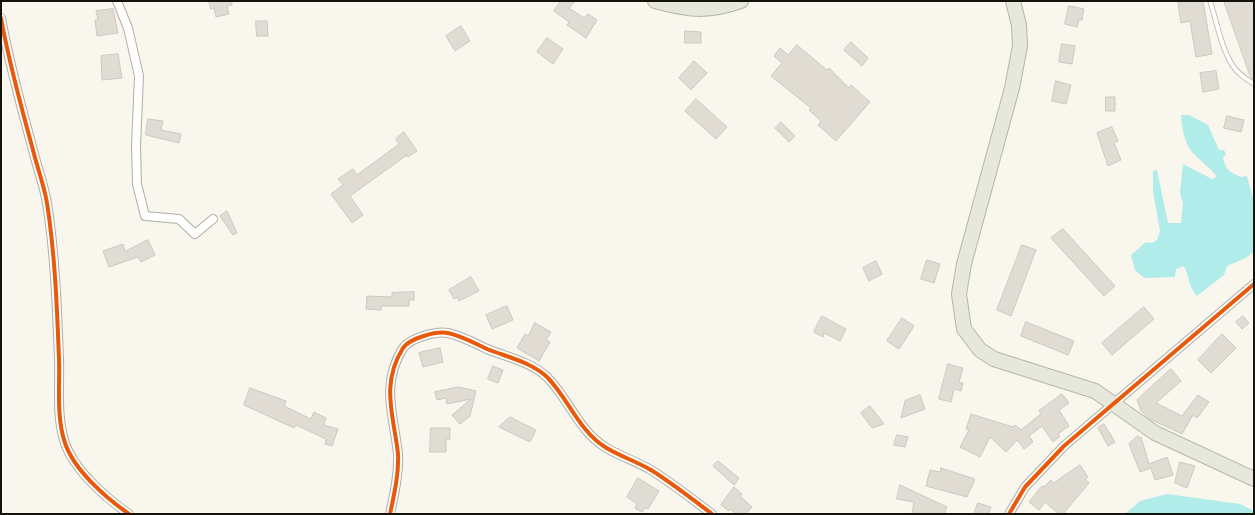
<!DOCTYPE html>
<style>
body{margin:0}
#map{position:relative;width:1255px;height:515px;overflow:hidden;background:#f9f6ed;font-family:"DM Sans",sans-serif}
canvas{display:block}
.frame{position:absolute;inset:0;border:2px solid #15120b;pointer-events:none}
</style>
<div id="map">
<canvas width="1255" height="515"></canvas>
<div class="frame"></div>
</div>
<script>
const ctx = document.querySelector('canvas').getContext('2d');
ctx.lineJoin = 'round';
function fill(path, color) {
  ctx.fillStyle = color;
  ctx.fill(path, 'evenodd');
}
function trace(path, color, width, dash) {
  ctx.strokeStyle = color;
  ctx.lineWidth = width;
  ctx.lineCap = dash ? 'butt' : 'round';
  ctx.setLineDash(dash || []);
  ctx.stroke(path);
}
fill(new Path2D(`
 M1181,115h8l19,10 11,25h5l2,4 -3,4c2,12 8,15 18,19l6,-1 7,26v49l-8,7 -19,8 -3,9 -27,21c-8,-8 -8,-20 -13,-30l-8,3 -1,8 -31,1 -9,-8 -4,-15 15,-13 6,1 5,-3 3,-9 -7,-40v-20l4,-1 11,53h13l2,-19 -3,-12 3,-28 29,15 5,-2c-7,-10 -17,-16 -25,-25 -8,-10 -10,-25 -11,-37z
 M1167,494l73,10 14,7v3h-129l15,-13z`), '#b0ecea');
const building = new Path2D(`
 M209,1h23v4l-5,1 2,8 -13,3 -2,-9 -3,1z
 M561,1h14l-6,7 15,10 4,-4 9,6 -11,18 -19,-13 2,-3 -15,-11z
 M1187,1h16l9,53 -16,3 -6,-36 -9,2 -3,-20z
 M1224,1h30v79l-3,-2z
 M1069,6l15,3 -2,11h-3l-2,7 -12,-3z
 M113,9l5,24 -21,3 -2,-16h3l-2,-9z
 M256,21h11l1,15h-11z
 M461,26l9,15 -15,10 -9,-15z
 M685,31l16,1v11h-16z
 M547,38l16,11 -10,15 -16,-12z
 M851,42l17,16 -6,8 -18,-16z
 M1062,44l13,2 -3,18 -13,-2z
 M797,45l30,25 2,-2 20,20 2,-3 19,17 -34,39 -18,-16 3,-4 -12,-11 2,-2 -40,-32 11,-13 -8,-7 6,-8 8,7z
 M118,54l4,24 -20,2 -1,-24z
 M694,61l13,12 -16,17 -12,-12z
 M1216,71l3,18 -16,3 -3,-19z
 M1056,81l15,4 -5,19 -14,-3z
 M1106,97h9v14h-9z
 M696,99l31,28 -11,12 -31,-28z
 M1227,116l17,4 -3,12 -17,-4z
 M148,119l15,2 -2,9 20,4 -2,9 -33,-8z
 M781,122l14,14 -6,6 -14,-14z
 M1112,127l6,14 -4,2 7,17 -13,6 -11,-33z
 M404,132l13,19 -9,6 -1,-2 -57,41 13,19 -11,8 -21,-29 12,-9 -5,-6 15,-10 4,6 42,-31 -3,-5z
 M227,211l10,22 -4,2 -13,-19z
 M1063,229l52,57 -11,10 -53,-58z
 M148,240l7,15 -14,7 -3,-5 -29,10 -6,-16 20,-7 2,7z
 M1022,245l14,5 -25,66 -14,-6z
 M927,260l13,4 -6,19 -13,-4z
 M876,261l6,13 -13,7 -6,-13z
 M471,277l8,14 -20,10 -2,-4 -3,2 -5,-9z
 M414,292v8h-5v6h-28v4l-15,-1 1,-13 25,1v-4z
 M507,306l6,14 -21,9 -6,-14z
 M1144,307l10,12 -42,36 -10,-12z
 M822,316l24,13 -6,12 -16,-8 -1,4 -9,-5z
 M1243,316l6,7 -7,6 -6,-7z
 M902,318l12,8 -15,23 -12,-8z
 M1026,322l48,19 -6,14 -47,-19z
 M535,323l16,9 -5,8 4,2 -11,19 -22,-13 8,-14 3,2z
 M1222,334l14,14 -25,25 -13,-13z
 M440,348l3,14 -20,5 -4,-14z
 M948,364l15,4 -4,14 4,1 -2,8 -7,-2 -3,13 -12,-3z
 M493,366l10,4 -5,13 -10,-4z
 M1171,369l10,12 -25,22 26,13 16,-21 11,7 -12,16 -4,-3 -11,19 -32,-15 -9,-8 -4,-11z
 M459,387l17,4 -6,25 -10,8 -8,-9 19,-16 -24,5 -1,-6 -9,2 -2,-8z
 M250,388l36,13 -2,5 27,13 3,-7 12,6 -2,7 14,4 -6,17 -7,-2 1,-5 -30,-14 -2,3 -50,-23z
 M1062,394l7,9 -10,7 10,16 -11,8 2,2 -7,6 -11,-16 -13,10 4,6 -9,7 -7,-9 -11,12 -16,-15 -10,20 -20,-10 9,-17 -3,-1 5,-15 42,13 2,-2 6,5 20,-16 -2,-3z
 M920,395l5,14 -24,9 4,-17z
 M870,406l14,18 -12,4 -11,-15z
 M510,417l26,13 -6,12 -31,-15z
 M1104,424l11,18 -7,4 -10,-18z
 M431,428h19v11h-4v13h-16z
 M897,435l11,2 -3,10 -11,-2z
 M1138,436l1,2 2,-1 8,27 18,-7 6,18 -18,5 -4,-12 -11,4 -11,-28z
 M718,461l21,17 -5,7 -21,-19z
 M1180,462l15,4 -8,22 -12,-5z
 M1080,465l8,12 -3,2 4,4 -26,31h-4l-14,-12 -6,8 -10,-8 13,-16 2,1 7,-7 2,3z
 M941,468l34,11 -8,18 -41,-11 4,-16 10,2z
 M638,478l21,13 -11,18 -3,-1 -3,4 -7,-4 2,-4 -10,-7z
 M900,485l47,22 -3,7h-32l2,-12 -17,-3z
 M734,487l8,7 -2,2 12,11 -6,7h-10l-6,-5 -1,2 -8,-6z
 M978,503l13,4 -3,7h-14z`);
fill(building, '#e0dcd4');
trace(building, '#cbc8c0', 1);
const lane = new Path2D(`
 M1210,1c7,21 11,47 23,65 5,8 13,13 21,18`);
const street = new Path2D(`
 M117,1l11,27 11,48 -3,70 1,38 8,32 34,3 16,15 18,-15
 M1,18c8,45 20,88 32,132 4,17 11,35 14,53 8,51 10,104 12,156 1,28 -3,57 6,84 9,27 41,55 64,71
 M390,514c4,-19 9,-40 8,-60 -4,-38 -18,-69 5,-106 7,-10 33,-17 45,-15 14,3 26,10 39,16 20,8 44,13 60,28 21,21 32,54 58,70 14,9 31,14 46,23 21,13 41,29 61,44
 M1009,514l16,-27 39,-41 190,-162`);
const highway = new Path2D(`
 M655,1c34,9 52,12 86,0
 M1013,1l6,24 1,21 -8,42 -48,176 -5,30 5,35 16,21 14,9 101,32 60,42 99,46`);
trace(lane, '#b1aea6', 5.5);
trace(street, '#b1aea6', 10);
trace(highway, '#b5b6a7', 16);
trace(lane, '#fefefc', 4);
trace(street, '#fefefc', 8);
trace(highway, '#e6e8dc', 14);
trace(new Path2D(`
 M1,18c8,45 20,88 32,132 4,17 11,35 14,53 8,51 10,104 12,156 1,28 -3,57 6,84 9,27 41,55 64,71
 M390,514c4,-19 9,-40 8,-60 -4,-38 -18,-69 5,-106 7,-10 33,-17 45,-15 14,3 26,10 39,16 20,8 44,13 60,28 21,21 32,54 58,70 14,9 31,14 46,23 21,13 41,29 61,44
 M1009,514l16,-27 39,-41 190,-162`), '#e8590c', 4);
</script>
